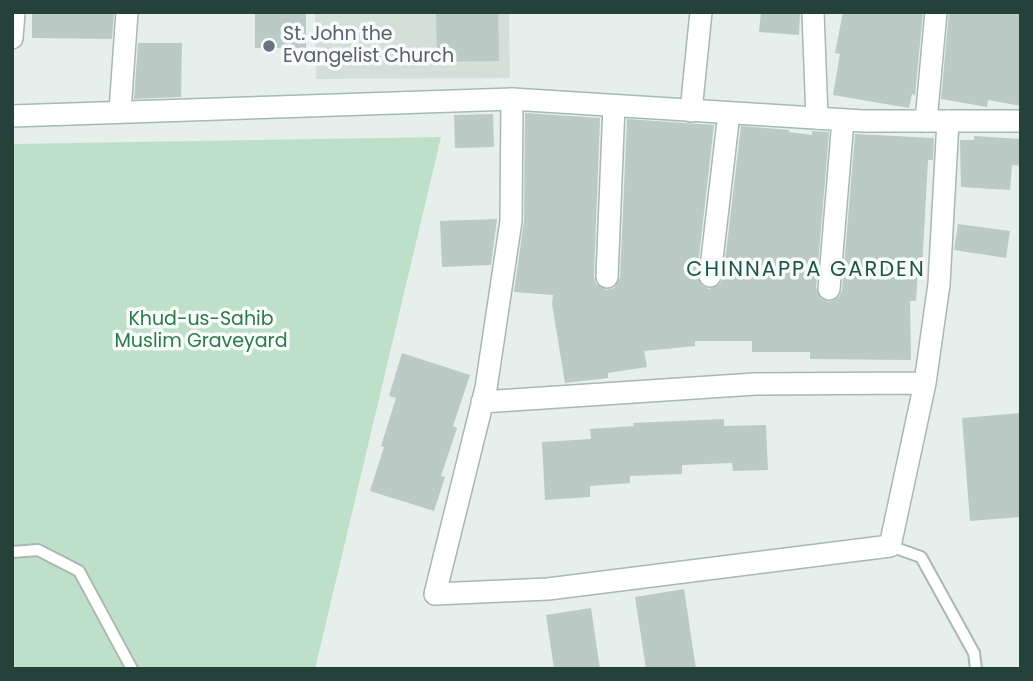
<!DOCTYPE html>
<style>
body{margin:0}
#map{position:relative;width:1033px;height:681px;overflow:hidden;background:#e6efeb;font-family:Poppins,sans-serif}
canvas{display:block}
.frame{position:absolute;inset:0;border:14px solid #24423a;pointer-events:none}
</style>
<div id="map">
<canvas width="1033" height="681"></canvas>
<div class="frame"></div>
</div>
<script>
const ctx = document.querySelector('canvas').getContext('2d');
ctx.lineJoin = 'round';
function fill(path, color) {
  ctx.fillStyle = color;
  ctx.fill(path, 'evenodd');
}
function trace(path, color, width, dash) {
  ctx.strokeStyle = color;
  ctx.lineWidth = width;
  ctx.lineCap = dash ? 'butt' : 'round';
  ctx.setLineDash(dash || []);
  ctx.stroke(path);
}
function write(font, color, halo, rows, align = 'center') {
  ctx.font = font + ' Poppins,sans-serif';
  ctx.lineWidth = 7;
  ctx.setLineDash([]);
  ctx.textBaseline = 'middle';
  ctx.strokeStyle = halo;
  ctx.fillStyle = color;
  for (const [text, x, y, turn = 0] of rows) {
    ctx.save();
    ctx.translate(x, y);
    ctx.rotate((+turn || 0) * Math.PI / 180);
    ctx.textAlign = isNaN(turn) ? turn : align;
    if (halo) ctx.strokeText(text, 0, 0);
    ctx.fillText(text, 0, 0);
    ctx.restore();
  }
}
fill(new Path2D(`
 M315,12h194l1,66 -194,1z`), '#d4dfda');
fill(new Path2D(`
 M441,137l-126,532h-303v-525z`), '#bfe0c8');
fill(new Path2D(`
 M32,12h82l-2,27 -80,-1z
 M255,12h51v36h-51z
 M436,12h62l1,49 -62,1z
 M761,12h39l-1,23 -40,-3z
 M843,12l80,1 -8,82 -3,-1 -3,14 -76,-13 7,-41 -5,-1z
 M949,12h72v94l-33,-6 -1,7 -46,-8z
 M138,43h44l-1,54 -47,2z
 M525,113l75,5 -6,158 2,8 10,6 8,-2 6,-10 7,-159 87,6 -17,149 5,12 7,3 11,-5 3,-6 18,-152 48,4v2l23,3v-4l17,1 -13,156 5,11 8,3 10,-5 3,-7 13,-156 79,4 -1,22h-5l-6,109h-4l-2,32h-6l1,59 -101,-1v-7h-58v-11h-57v5l-51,5 3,16 -39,6v5l-43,5 -13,-79 1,-9 -39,-3 10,-71z
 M493,114l1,33 -39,1 -1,-33z
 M974,136l47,3v27l-9,-1 -2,25 -49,-3 -1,-47h14z
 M497,219l-6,46 -49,2 -2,-46z
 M958,224l52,7 -4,27 -52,-8z
 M402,353l68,22 -17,51 4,2 -16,48 4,1 -11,34 -64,-20 14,-44 -3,-1 15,-48 -7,-2z
 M1021,413v104l-51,4 -8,-103z
 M724,419v7l42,-1 2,45 -35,1 -1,-8 -50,2v9l-52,2v7l-40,3v11l-45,3 -3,-58 49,-3 -1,-10 44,-3 -1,-3z
 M684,589l12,80h-50l-11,-72z
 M591,608l9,61h-46l-8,-54z`), '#bbcac4');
const lane = new Path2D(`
 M890,546l31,11 53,96 2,16
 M12,552l26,-2 41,21 53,98`);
const street = new Path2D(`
 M813,12l4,106
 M12,38l2,-26
 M512,99l-1,122 -25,167 -51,206 113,-5 342,-43 35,-163 14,-99 9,-163
 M120,111l7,-99
 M691,111l10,-99
 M926,121l10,-109
 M710,276l19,-163
 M607,277l7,-171
 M829,289l14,-169
 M482,402l273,-18 170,-1`);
const secondary = new Path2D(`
 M12,116l500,-17 351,22h158`);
trace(lane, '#a8b8b2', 14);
trace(street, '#a8b8b2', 24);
trace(secondary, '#a4bbb3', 24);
trace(lane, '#fff', 10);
trace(street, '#fff', 21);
trace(secondary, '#fff', 21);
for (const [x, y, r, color] of [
 [269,46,7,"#6b7280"]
]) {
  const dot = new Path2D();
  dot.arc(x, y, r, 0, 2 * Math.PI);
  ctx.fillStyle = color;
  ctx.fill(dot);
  trace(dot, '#f7fbf9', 2.5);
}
write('19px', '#5b616d', '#f7fbf9', [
 ["St. John the",283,35],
 ["Evangelist Church",283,57]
], 'left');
write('19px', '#2d7a4b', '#f7fbf9', [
 ["Khud-us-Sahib",201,320],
 ["Muslim Graveyard",201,342]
]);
ctx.letterSpacing = '2px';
write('21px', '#1f5548', '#f7fbf9', [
 ["CHINNAPPA GARDEN",806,271]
]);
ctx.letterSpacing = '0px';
</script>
